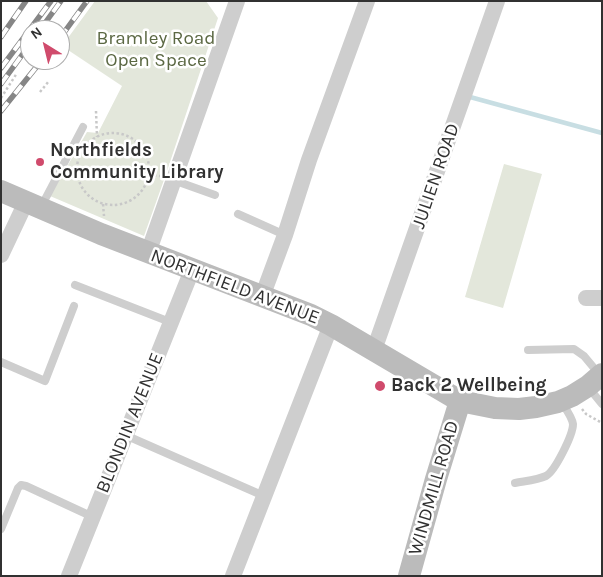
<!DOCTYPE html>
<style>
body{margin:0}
#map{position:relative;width:603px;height:577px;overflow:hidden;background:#fff;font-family:Karla,sans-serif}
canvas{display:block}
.frame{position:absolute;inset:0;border:2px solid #313131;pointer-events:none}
.north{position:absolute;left:20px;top:20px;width:50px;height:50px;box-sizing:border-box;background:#fff;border:1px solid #adadad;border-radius:50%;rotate:324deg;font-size:14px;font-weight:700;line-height:20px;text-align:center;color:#313131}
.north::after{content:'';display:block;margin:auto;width:18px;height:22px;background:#d04b6c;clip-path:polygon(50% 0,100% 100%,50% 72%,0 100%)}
</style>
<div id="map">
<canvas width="603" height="577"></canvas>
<div class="frame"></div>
<div class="north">N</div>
</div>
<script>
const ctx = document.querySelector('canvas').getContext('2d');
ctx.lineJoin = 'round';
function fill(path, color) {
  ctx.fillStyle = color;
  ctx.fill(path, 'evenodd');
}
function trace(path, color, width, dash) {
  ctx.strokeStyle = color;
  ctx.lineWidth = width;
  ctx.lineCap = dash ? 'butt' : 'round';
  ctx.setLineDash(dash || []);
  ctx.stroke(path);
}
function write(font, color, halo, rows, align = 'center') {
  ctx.font = font + ' Karla,sans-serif';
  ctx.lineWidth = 5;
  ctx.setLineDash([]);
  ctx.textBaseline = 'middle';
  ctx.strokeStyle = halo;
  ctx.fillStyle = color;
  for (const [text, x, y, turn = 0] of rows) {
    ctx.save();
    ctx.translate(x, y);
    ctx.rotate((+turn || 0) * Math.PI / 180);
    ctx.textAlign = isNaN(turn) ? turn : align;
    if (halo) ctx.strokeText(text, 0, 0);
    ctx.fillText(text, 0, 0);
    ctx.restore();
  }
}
fill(new Path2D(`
 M95,1h111l12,17 -53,159 -21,59 -94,-40 37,-64 11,1 24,-47 -60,-40z
 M504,164l38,10 -39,134 -38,-11z`), '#e3e7db');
trace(new Path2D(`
 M470,97l132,36`), '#c8dee3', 4.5);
trace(new Path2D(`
 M40,92l9,-11
 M1,98l16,-25
 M96,111l1,26
 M77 169a36 36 0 1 1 72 0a36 36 0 1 1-72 0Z
 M149,175l11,1
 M103,204l1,12
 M582,409l4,5 16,9`), '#c8c8c8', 2.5, [2.5, 2.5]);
trace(new Path2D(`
 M173,180l42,15
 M41,207l42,-80
 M238,214l47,21
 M75,285l95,37
 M528,350l46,-1 10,7 15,18
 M1,362l44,19 29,-75
 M589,388l13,16
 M125,435l139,61
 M515,483c10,-2 22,-3 31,-7 9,-5 27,-41 27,-52 -1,-7 -7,-15 -11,-21
 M1,529l17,-41 3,-3 5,1 67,31`), '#cecece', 8);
trace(new Path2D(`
 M148,253l89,-252
 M1,255l25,-53
 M262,297l23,-62 24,-75 58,-159
 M586,298h16
 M374,350l123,-349
 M69,576l123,-306
 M233,576l98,-251`), '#cecece', 16);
trace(new Path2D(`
 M1,191l100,43 210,81 20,10 129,76 35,7 24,1 17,-2 22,-5 14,-6 16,-10 14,-12
 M409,576l27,-97 24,-78`), '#bbb', 22);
const rail = new Path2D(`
 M40,30l21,-29
 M1,37l25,-36
 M60,38l27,-37
 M1,68l50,-67
 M1,84l29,-40
 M1,111l41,-51`);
trace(rail, '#868686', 5.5);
trace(rail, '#fff', 4, [11]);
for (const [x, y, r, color] of [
 [40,162,5,"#d04b6c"],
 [380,386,6,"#d04b6c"]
]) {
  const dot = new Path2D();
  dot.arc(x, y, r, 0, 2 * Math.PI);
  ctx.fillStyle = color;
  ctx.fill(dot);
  trace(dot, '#fff', 2);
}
write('19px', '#5b6843', '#fff', [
 ["Bramley Road",156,39],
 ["Open Space",156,61]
]);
write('bold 19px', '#313131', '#fff', [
 ["Northfields",50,151],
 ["Community Library",50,173],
 ["Back 2 Wellbeing",391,386]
], 'left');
write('19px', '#313131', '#fff', [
 ["JULIEN ROAD",436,176,-71],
 ["NORTHFIELD AVENUE",235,287,21],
 ["BLONDIN AVENUE",130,423,-68],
 ["WINDMILL ROAD",434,488,-74]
]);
</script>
